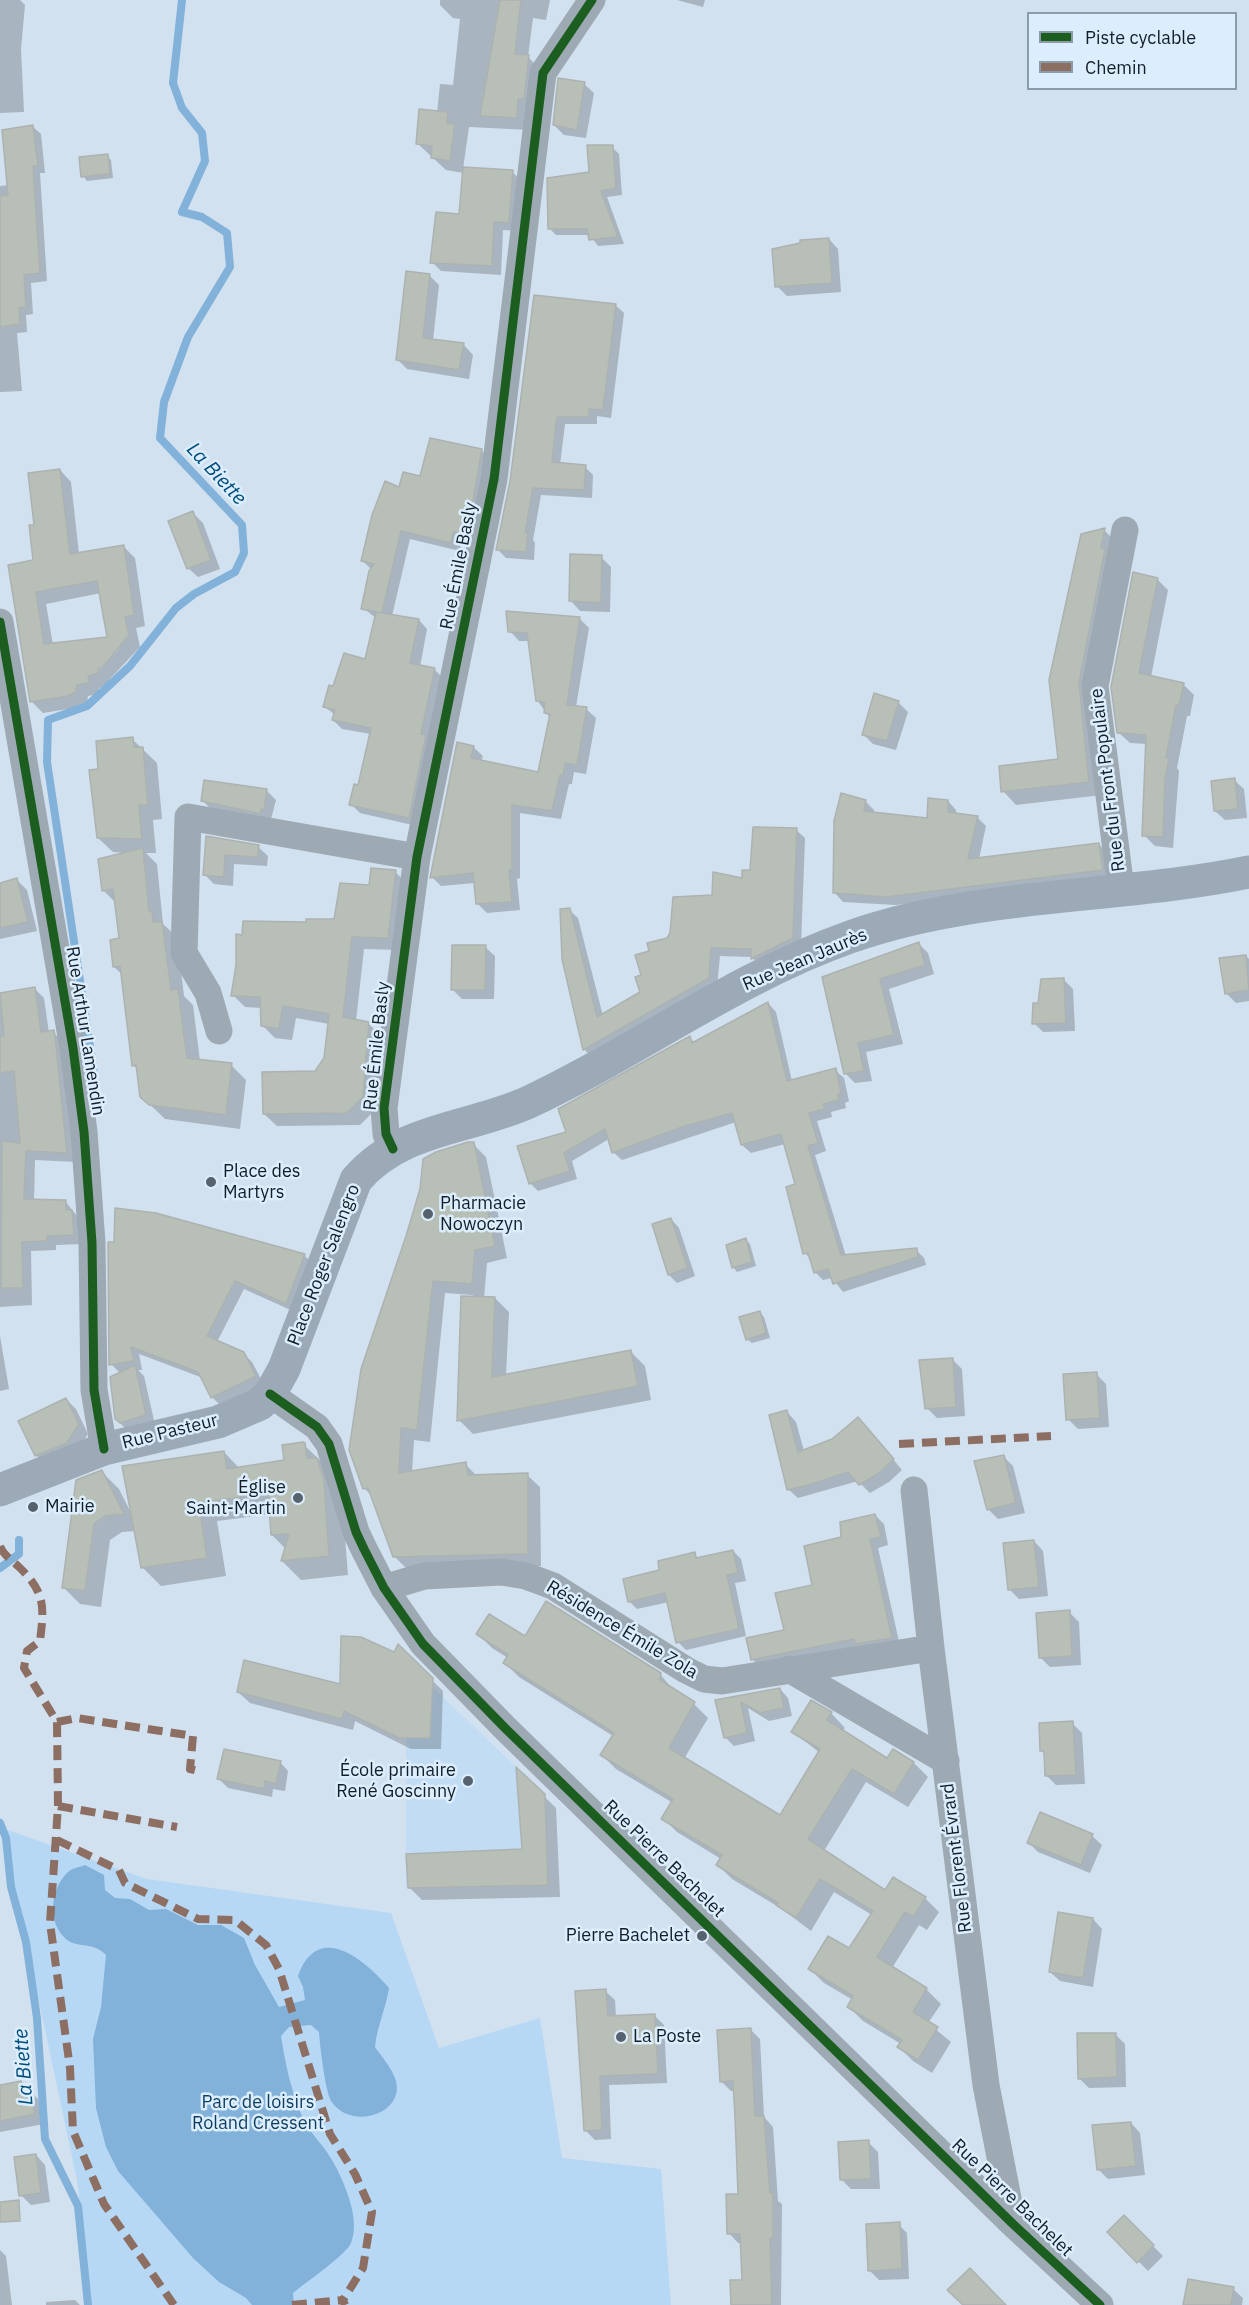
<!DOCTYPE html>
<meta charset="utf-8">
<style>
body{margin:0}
#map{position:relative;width:1249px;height:2305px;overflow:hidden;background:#d2e1ef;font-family:"IBM Plex Sans",sans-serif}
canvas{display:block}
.legend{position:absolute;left:1027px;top:12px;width:210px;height:78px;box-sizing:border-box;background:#dceefe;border:2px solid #8c9ba8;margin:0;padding:8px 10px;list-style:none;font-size:18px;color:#131e27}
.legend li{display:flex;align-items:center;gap:12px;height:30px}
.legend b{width:30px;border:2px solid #8c9ba8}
</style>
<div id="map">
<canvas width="1249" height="2305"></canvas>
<ul class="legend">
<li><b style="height:8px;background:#1b5e20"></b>Piste cyclable</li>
<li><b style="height:8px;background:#8d6e63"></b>Chemin</li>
</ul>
</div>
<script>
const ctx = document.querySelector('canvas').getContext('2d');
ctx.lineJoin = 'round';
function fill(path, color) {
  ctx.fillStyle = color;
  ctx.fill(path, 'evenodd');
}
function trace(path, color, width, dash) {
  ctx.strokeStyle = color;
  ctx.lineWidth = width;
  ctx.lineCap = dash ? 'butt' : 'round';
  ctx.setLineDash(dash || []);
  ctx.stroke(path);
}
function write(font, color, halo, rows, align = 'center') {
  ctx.font = font + ' "IBM Plex Sans",sans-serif';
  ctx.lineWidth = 5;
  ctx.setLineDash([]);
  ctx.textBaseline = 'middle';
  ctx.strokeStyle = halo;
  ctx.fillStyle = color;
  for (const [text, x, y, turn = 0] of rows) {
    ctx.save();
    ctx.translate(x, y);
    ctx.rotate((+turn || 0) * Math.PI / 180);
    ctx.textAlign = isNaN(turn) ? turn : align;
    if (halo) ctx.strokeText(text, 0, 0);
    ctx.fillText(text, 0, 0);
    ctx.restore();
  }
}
fill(new Path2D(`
 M432,1687l113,107 3,91 -142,3v-150h24z`), '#c2dcf3');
fill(new Path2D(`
 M2,1828l145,51 244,34 48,135 101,-30 22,140 99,11 10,136h-580l-14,-125z`), '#b7d8f5');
fill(new Path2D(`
 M85,1865l19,10 1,15 10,8 15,1 19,11 17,-1 32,16h23l23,13 11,27 24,42 26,-7 -2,-13 -5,-11c20,-56 67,-16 91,12 -3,20 -12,38 -14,59 6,9 16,20 20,31 13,35 -44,54 -64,23 -6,-11 -11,-55 -12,-69l-8,-7 -22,2 -8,9c4,25 9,51 19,75 8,22 22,31 32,49 12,21 29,59 19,83 -4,11 -46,40 -58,50l1,12h-42l-6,-7 -27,-16 -26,-24 -75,-87 -12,-24 -10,-39 -3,-69 8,-32 5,-52c-14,-15 -30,-5 -42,-18 -17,-17 -13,-49 4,-65 4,-4 12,-5 17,-7z`), '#82b1d9');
fill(new Path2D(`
 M0,0h20l5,5 -4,44 3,63 -24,1z
 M440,0h110l-4,20 -13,-2 -5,39 13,13 -11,60 -61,-3 -6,42 49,3 9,8 -3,51 -15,-1 -2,45 -60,-4 -9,-9 29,-47 3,-42 -18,-3 -28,-26 19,-31 3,-29 13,1 7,-66 -7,-1 -13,-13z
 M677,0h28l-2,7z
 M584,84l10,9 -8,45 -22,-3 -10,-10z
 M33,127l8,7 4,39h-5l7,108 -16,2 2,31 -7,1 1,17 -10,1 5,58 -22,1v-206l9,-1z
 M612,147l7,7 3,41 -15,2 17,47 -26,2 -8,-11h-34l-7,-7z
 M107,156l4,4 2,18 -26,3 -4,-5z
 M829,239l9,10 3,43 -54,4 -10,-10z
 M429,275l10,10 -6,56 31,4 9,10 -4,24 -62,-10 -9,-9z
 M615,305l9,8 -13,105 -14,-2v8h-32l-5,41 25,2 8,8 -1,23 -51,-3 -8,45 2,3 -1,17 -28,-2 -8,-8 13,-69z
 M481,450l9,9 -15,84 -13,-3 -2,11 -50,-12 -18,77 27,4 8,9 -7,38 15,3 8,8 -26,148 -57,-13 -9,-9 8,-17 12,-53 -29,-5 -9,-9 2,-5 -11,-9 10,-18 32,-28 10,-42 -13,-10 9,-38 -10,-10 38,-71z
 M60,470l11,12 8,72 45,-7 11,11 10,68 -9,2 4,19 -31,33 1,5 -11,3v6l-11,2 -1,7 -7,4 -37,6 -12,-12 4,-175zM101,593l7,46 -55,6 -7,-41zM115,649h4l-25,26 -2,-2z
 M193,513l10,10 17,46 -22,8 -10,-9z
 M1104,530l13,13 -25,155 10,97 -86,10 -13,-14 57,-31z
 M601,557l10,10 -1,45 -30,-1 -9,-10z
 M1157,579l11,11 -17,87 32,7 11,11 -4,21h-3l-10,52 2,3 -6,77 -18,-2 -11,-11 3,-91 -17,-1 -12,-11z
 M580,619l9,9 -13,79 10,2 10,9 -10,56 -12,-2 -2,12h-3l-8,35 -41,-6v65l-3,1 3,31 -33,3 -10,-10 -2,-20 -34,3 -9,-9 41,-130 10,9 -2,6 58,12 11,-56 -13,-18 -7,-59h-11l-9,-10z
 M898,702l10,10 -12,38 -23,-6 -10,-10z
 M132,739l25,24 5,56 -9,1 3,33h-10l11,11 6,60 14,13 7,59 9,9 7,56 31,4 15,15 -6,49 -75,-10 -24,-23 -3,-26 -5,-5 -10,-90 -9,-8 7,-27 -5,-37 -13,-13 22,-37 -12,-1 -15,-14 2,-67z
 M1234,780l10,9 3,29 -22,2 -10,-9z
 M266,790l10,10 -6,23 -58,-13 -9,-9z
 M865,801l9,9v4l54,6 20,-19 8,9v4l21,3 9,9 -7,33 120,-15 8,9 4,26 -215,26 -53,-3 -8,-9z
 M796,830l9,8 -4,108 -41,21 -8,-10 -32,-1 -3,31 -125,71 -8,-9 -15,-139 9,8 25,98 38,-23 2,-17 7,-24 94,-72z
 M207,838l51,9 10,9 -1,10 -33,-2 -1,22 -19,-2 -10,-10z
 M395,872l13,12 -8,66 -36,-1 -8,72 12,2 13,13 -6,74 -15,15 -83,1 -13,-12 52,-42 10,-13 3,-35 -33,-6 -4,22 -17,-2 -13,-13v-17l-17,-1 -12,-12 75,-71 27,-3 36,-34z
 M17,880l10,10 10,41 -37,8v-55z
 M919,944l9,9 6,21 -45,15 14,55 -37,8 6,29 -17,2 -10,-10 -22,-95z
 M485,947l10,9 -1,43h-32l-9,-9z
 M1246,956l3,3v42l-13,2 -10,-10z
 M1064,980l9,9 2,42 -32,1 -9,-9 5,-18z
 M34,988l10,10 5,35 4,-1 10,10 13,120 -41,-2 -1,41h31l16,20 2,23 -27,1v5l-25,1 1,54 -32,2v-312z
 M768,1003l8,9 16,69 43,-11 9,8 5,23 -4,2 1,5 -15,4 1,5 -15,4 9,30 -11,4 31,101 70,-6 8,8 2,7 -83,27 -11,-14 -9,2 -8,-8 -4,-12 -6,-7 -9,-68 -11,-41 -34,9 -9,-8 -6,-23 -114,38 -9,-8 -4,-13 -37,22 5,18 -39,12 -8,-8 38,-50 122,-95 5,5z
 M473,1144l13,13 21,101 -20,5 -3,35h11l14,14 -3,64 125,-24 14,14 6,34 -178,34 -14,-14 14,-125 -28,-2 -15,149 -16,-2 -2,32 53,-8 12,12 50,-1 13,12 1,79 -134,3 -13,-13 -21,-59 -9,-9z
 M155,1214l150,42 8,8 -18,48 -51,-23 -27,53 26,11 9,9 12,23 -43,21 -9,-9 -9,-19 -64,-24 3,16h-4l6,6 11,49 -29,4 -10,-10 4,-46 -9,-9 4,-121z
 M671,1219l8,9 16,48 -18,7 -8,-8 -16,-50z
 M746,1240l4,4 6,22 -19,6 -4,-5z
 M760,1313l4,4 6,21 -18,5 -5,-4z
 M0,1336l9,53 -9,2z
 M953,1360l9,9 3,47 -28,2 -10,-10z
 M1096,1374l10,10 3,43 -31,2 -10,-10z
 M66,1399l10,10 12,25 -11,18 -31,13 -10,-10z
 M787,1412l9,10 8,29 64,-22 34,41 -13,12 -19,11 -12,-12 -60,17 -10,-9z
 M304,1445l20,19 18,37 6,74 -47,5 -19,-19 4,-12 -14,-14 -1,-21 -54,7 9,55 -65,10 -19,-19 -6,-36 -14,1 -12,8 -9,67 -21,-3 -17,-17 39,-115 17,17 13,26 92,-63 16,17 46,-8z
 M1003,1456l10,10 12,47 -27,6 -10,-10z
 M875,1515l9,9 4,21 -10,3 22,98 -139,22 -8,-8 -5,-21 38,-8 57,-93z
 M1034,1541l9,10 5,45 -29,3 -10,-10z
 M733,1551l8,8 5,22 -11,2 11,53 -60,14 -8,-8 -9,-40 -32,7 -8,-8 32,-30 33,-17 5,5z
 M1069,1612l10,10 2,43 -31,2 -10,-10z
 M478,1634l48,4 134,36 14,17 20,13 14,14 -24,41 97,58 39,-64 -27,-21 38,-19 14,15 -3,4 46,28 26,3 14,14 -20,30 -42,-25 -42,69 62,41 39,6 14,14 -12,18 -8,-5 -27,43 35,22 14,14 -13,19 23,19 -19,31 -19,-12 -14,-14 2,-3 -38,-23 -14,-14 4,-7 -29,-17 -14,-14 40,-19 22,-35 -38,-23 -23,39 -29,-22 -50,-30 -14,-14 3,-6 -44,-27 -14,-14 10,-15 -57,-34 -14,-14 11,-19 -94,-59 -14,-14 3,-5 -16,-10z
 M398,1647l45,44 -2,58h-30l-56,-28 -2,9 -103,-27 -12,-11 103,-6 53,-32z
 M780,1689l8,9 4,18 -23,5 -21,-13 7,33 -21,5 -9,-9 -8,-36z
 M1072,1723l10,10 3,51 -29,1 -10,-10 -1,-21 -4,-3z
 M280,1762l8,9 -3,20 -12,-2 -1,8 -44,-9 -9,-9z
 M518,1771l38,37 4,89 -138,3 -13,-13 115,-36z
 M1092,1836l10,9 -12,28 -52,-21 -9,-9z
 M1093,1919l9,10 -9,58 -33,-6 -10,-9z
 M605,1991l10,9 1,17 38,-2 10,10 3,58 -58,2 2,54 -16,1 -10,-10z
 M751,2030l9,9 4,78 9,10 5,74 4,3 -1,101h-48l11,-23 -2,-39h-4l-9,-10 11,-37 -5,-105h-4l-10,-10z
 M1115,2034l10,10 1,43 -37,1 -10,-10z
 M21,2083l17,16 6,25 -44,8v-45z
 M1131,2123l9,10 5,42 -37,4 -10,-10z
 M868,2142l10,10 2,37h-29l-9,-9z
 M36,2155l9,10 5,37 -19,3 -10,-10z
 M1124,2217l39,39 -15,15 -39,-39z
 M898,2224l9,9 2,46 -30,1 -10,-10z
 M0,2250l6,6 6,49h-12z
 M1233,2289l10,9 -1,7h-57z
 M75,2300l5,5h-34v-3z`), '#0003');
trace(new Path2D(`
 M94,1074l-47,-312 1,-42 39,-14 43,-40 46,-58 18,-14 41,-22 9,-19 -2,-28 -82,-87 4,-36 24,-65 42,-70 -3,-34 -25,-16 -20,-5 23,-51 -3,-28 -20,-25 -9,-25 9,-83
 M0,1568l19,-14v-14
 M0,1823l6,15 5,49 15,55 11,76 8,121 33,67 10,99`), '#82b1d9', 8);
const building = new Path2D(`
 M500,0h21l-6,54 14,1 -5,44h-6l-1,19 -37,-2z
 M558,78l27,4 -8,48 -24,-5z
 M419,109l29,3 -1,11 8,1 -5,37 -19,-3 1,-12 -16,-2z
 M33,125l5,41h-5l7,107 -16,2 2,32 -7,1 1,16 -20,3v-131l8,-1 -6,-65z
 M587,145h26l3,43 -15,3 17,46 -29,3 -2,-11h-39l-1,-51 42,-6z
 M108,154l2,20 -29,3 -2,-20z
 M463,167l50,3 -4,53 -15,-1 -2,44 -62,-3 6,-51 23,2z
 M829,238l3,45 -57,4 -3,-38 28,-6v-3z
 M406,271l24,3 -7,64 41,5 -5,27 -63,-10z
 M534,295l82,9 -13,106 -14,-1v8h-32l-5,45 34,3 -2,25 -51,-2 -8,45h3l-2,19 -30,-2 14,-69z
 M430,438l52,11 -15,86 -14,-3 -2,11 -50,-12 -19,82 -21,-4 8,-38 5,-7 -13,-3 11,-46 13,-34 14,6 4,-15 17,4z
 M60,469l10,85 54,-9 10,70 -9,2 4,18 -27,33h-4l1,5 -11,3 1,7 -12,2 -1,7 -8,4 -38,6 -22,-137 25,-5 -4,-35h5l-6,-52zM97,581l10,56 -63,7 -8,-52z
 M193,511l18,49 -24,9 -19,-48z
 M1105,528l-4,20 4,1 -26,134 10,99 -88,10 -2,-26 59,-7 -9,-79 32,-146z
 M570,554l32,1 -1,48 -32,-2z
 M1133,572l25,6 -19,95 45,10 -5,23 -3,-1 -10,53h3l-4,22 -2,57 -21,-1 4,-101 -29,-2 -6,-46z
 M506,611l74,6 -13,88 20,2 -10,58 -12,-2 -2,13 -3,-1 -8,36 -40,-6v65h-3l3,32 -36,2 -3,-31 -43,5 27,-136 17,4 -3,12 67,14 12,-58 -6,-1 1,-11 -9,-1 -9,-68 -19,-1z
 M376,612l43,7 -9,44 25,5 -14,66 5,1 -17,83 -60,-13 5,-21 4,1 13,-57 -39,-8 3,-10 -12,-3 6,-22 4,1 11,-33 21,6z
 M874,693l25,8 -12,40 -25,-6z
 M133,737l1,10h9l5,58h-9l3,34 -45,-1 -8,-68 9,-1 -2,-28z
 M1235,778l3,31 -24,2 -3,-30z
 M204,780l63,9 -3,21 -3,-1v5l-60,-13z
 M841,793l25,7 -2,11 63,7 1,-20 20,2v12l30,4 -10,43 131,-16 4,27 -217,27 -53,-4 1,-72z
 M753,827l44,1 -4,110 -42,21v-10l-40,-1 -2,30 -126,72 -21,-91 -2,-50 10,-1 27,109 43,-25 -5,-15 6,-2 -6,-20 14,-4 -2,-8 20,-5 3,-5 3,-36 39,-2 1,-23 29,6v-8h8z
 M206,836l53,9 -1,12 -33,-2 -1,22 -21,-2z
 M143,848l6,63h3l1,11 9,-1 9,69 7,-1 9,69 45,5 -6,52 -77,-10 -9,-8 -4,-32 -4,1 -12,-100 -7,1 -3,-27 9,-2 -6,-49 -11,2 -4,-32z
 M371,868l25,2 -8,68 -36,-1 -9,80 26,5 -6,75 -16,16 -84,1 -1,-42 53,-1 9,-13 5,-44 -46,-8 -4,23 -18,-3 -1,-29 -29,-1 5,-31v-31l6,1 1,-14 63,1v-3h28l6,-36 29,2z
 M17,878l11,44 -28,6v-45z
 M919,942l6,23 -45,14 14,56 -36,8 6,28 -20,3 -22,-97z
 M452,945h34l-1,45h-34z
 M1246,955l3,35 -24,4 -6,-36z
 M1064,978l2,45 -34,1 1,-21h5l3,-24z
 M35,987l6,45 13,-2 1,6 12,117 -41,-2 -2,48 42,1v10h6l2,25 -27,1v5l-25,1 1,46h-22l1,-147 18,2 -6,-72 -14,2v-37h4l-4,-43z
 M768,1002l19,79 49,-13 5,25 -3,1 1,6 -16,4 2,5 -16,4 9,30 -10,3 33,109 76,-7 1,9 -85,27 -5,-15 -14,4 -6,-20 -5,1 -17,-67 9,-3 -14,-50 -40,11 -9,-32 -50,14 -70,26 -7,-24 -41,24 6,18 -41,13 -12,-38 49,-14 -8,-23 132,-73 2,7z
 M468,1142h6l21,104 -20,4 -3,34 -39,-3 -16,149 -16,-2 -2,45 67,-11 2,13 60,-2v81l-135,3 -25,-69 -5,1 -14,-39 12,-81 45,-133 14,-47 3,-30 13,-7z
 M115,1208l41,5 149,41 -19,50 -51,-23 -28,55 37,16 12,24 -45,22 -13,-26 -67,-25 3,14 -25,4 -1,-123h6z
 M671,1218l17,50 -20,7 -16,-51z
 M746,1238l6,24 -20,6 -6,-23z
 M461,1296l34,1 -3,80 139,-27 7,36 -181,35z
 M760,1311l6,22 -20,7 -7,-23z
 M953,1358l3,49 -31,2 -6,-49z
 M135,1365l11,50 -26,8 -5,-4 -5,-42z
 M1097,1372l3,46 -34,2 -3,-46z
 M66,1398l13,26 -12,19 -32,13 -17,-35z
 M787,1410l11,42 34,-13 26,-22 36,42 -15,14 -20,12 -11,-13 -39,13 -22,5 -18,-75z
 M303,1442l2,1 2,15h10l7,22 5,76 -48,5 8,-27 -18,1 -3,-42 -69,10 8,55 -66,10 -19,-102 102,-15 3,18 57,-9 -2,-15z
 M1004,1455l12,48 -29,7 -13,-49z
 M102,1470l22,44 -19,2 -11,8 -9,67 -23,-3 14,-108z
 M875,1514l6,23 -11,2 22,99 -37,6 -1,-5 -103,21 -5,-22 38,-8 -9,-37 37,-8 -8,-39 37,-9 -1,-15z
 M1034,1540l5,47 -31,3 -5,-47z
 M733,1550l5,23 -11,2 12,54 -63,14 -11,-50 -37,9 -5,-23 36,-9 -1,-9 37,-9 1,6z
 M546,1601l115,72 -1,7 35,22 -26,46 111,67 40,-66 -29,-17 20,-32 21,12 -5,8 60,38 6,-9 21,13 -20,32 -42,-25 -44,70 77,51 8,-13 33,20 -13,20 -8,-5 -28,45 50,31 -14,24 25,15 -20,33 -21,-13 5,-7 -55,-33 6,-11 -45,-27 20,-33 21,12 24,-37 -53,-32 -24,39 -20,-13 2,-2 -62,-38 6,-10 -61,-36 12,-20 -73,-44 14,-22 -111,-70 5,-8 -32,-21 13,-20 36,22z
 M1070,1610l2,46 -33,2 -3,-45z
 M341,1636l20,1 33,15 4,-8 35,34 -3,60h-31l-55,-27 -2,8 -105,-27 7,-32 96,24z
 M780,1688l4,20 -24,5 -19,-11 6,31 -23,5 -9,-38z
 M1073,1721l3,54 -31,1 -1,-25h-4l-1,-28z
 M224,1749l57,12 -5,23 -11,-3 -1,8 -47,-10z
 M516,1767l29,27 3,91 -140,3 -2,-34 116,-5z
 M1040,1812l53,22 -12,31 -54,-22z
 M1058,1912l35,6 -10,60 -34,-6z
 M606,1989l2,27 47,-2 3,60 -58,2 2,54 -18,1 -9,-140z
 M751,2028l4,88h9l6,77h3v45l-3,1 2,66h-41l-1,-25h12l-2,-46h-13l-1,-40h12l-3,-77 -2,-36 -13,1 -3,-52z
 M1077,2033h39l1,44 -39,2z
 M21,2081l2,8 6,-1 6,26 -35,7v-36z
 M1131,2122l5,44 -39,4 -5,-45z
 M869,2140l2,39 -31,1 -2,-38z
 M36,2154l5,39 -22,3 -5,-39z
 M19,2200l1,21 -20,1v-20z
 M1124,2215l30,30 -17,18 -30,-31z
 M900,2222l2,47 -34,2 -2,-47z
 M970,2268l36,37h-43l-16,-15z
 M1188,2279l46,8 -3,18h-48z`);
fill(building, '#b8bfb6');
trace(building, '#acb2b2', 1.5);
trace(new Path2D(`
 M0,622l73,426 11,84 8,111 2,147 10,59
 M1121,889l-26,-203 30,-156
 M219,1031l-11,-38 -24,-40 4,-136 229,40
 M393,1149l-7,-15 -2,-26 33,-251 77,-378 49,-406 49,-73
 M270,1394l47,33 12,17 27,88 8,17 20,39 39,56 83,85 507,495 87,81
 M914,1490l17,158 55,437 27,139
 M384,1588l40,-12 77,-4 25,4 27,10 133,84 18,9 18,2 209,-33
 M789,1669l157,92`), '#9da9b3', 27);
trace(new Path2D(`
 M0,1490l104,-41 114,-27 42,-18 10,-10 14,-25 72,-189c45,-53 114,-51 173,-78 109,-51 207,-125 321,-165 126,-45 269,-38 399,-65`), '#9caab7', 33);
trace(new Path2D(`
 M899,1444l152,-8
 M0,1546c3,9 12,14 19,21 27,26 25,40 21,74l-13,10 -3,17 33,54 1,84 -8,117 20,145 3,63 31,73 70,101
 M57,1722l20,-4 116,18 -3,33 8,2
 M58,1806l119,21
 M57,1840l62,30 6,13 73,36 37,1 31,25 13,24 51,165 25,40 17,38 -9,56 -20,32 2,5
 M292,2305l51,-5`), '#8d6e63', 8, [15, 8]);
trace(new Path2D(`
 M0,622l73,426 11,84 8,111 2,147 10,59
 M393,1149l-7,-15 -2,-26 33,-251 77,-378 49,-406 49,-73
 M270,1394l47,33 12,17 27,88 8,17 20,39 39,56 83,85 507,495 87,81`), '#1b5e20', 9);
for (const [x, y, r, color] of [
 [211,1182,6,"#56626d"],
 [428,1214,6,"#56626d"],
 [298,1498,6,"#56626d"],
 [33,1507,6,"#56626d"],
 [468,1781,6,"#56626d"],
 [702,1936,6,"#56626d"],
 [621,2037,6,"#56626d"]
]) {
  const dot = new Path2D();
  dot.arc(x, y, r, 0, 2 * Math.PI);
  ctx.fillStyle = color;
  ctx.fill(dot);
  trace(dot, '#dceefe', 2);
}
write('18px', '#131e27', '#dceefe', [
 ["Rue Émile Basly",459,566,-79],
 ["Rue du Front Populaire",1108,780,-97],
 ["Rue Jean Jaurès",805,960,-23],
 ["Rue Arthur Lamendin",85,1031,81],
 ["Rue Émile Basly",377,1046,-84],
 ["Place Roger Salengro",324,1265,-69],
 ["Rue Pasteur",170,1432,-14],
 ["Résidence Émile Zola",622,1630,31],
 ["Rue Florent Évrard",957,1858,-97],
 ["Rue Pierre Bachelet",664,1859,44],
 ["Rue Pierre Bachelet",1012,2198,44]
]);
write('18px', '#131e27', '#dceefe', [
 ["Place des",223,1172],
 ["Martyrs",223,1193],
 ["Pharmacie",440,1204],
 ["Nowoczyn",440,1225],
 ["Église",286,1488,"right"],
 ["Saint-Martin",286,1509,"right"],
 ["Mairie",45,1507],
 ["École primaire",456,1771,"right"],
 ["René Goscinny",456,1792,"right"],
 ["Pierre Bachelet",690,1936,"right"],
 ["La Poste",633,2037]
], 'left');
write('18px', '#0d3d5e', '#dceefe', [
 ["Parc de loisirs",258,2103],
 ["Roland Cressent",258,2124]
]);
write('italic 20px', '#004c7b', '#dceefe', [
 ["La Biette",216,474,47],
 ["La Biette",24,2067,-94]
]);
</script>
